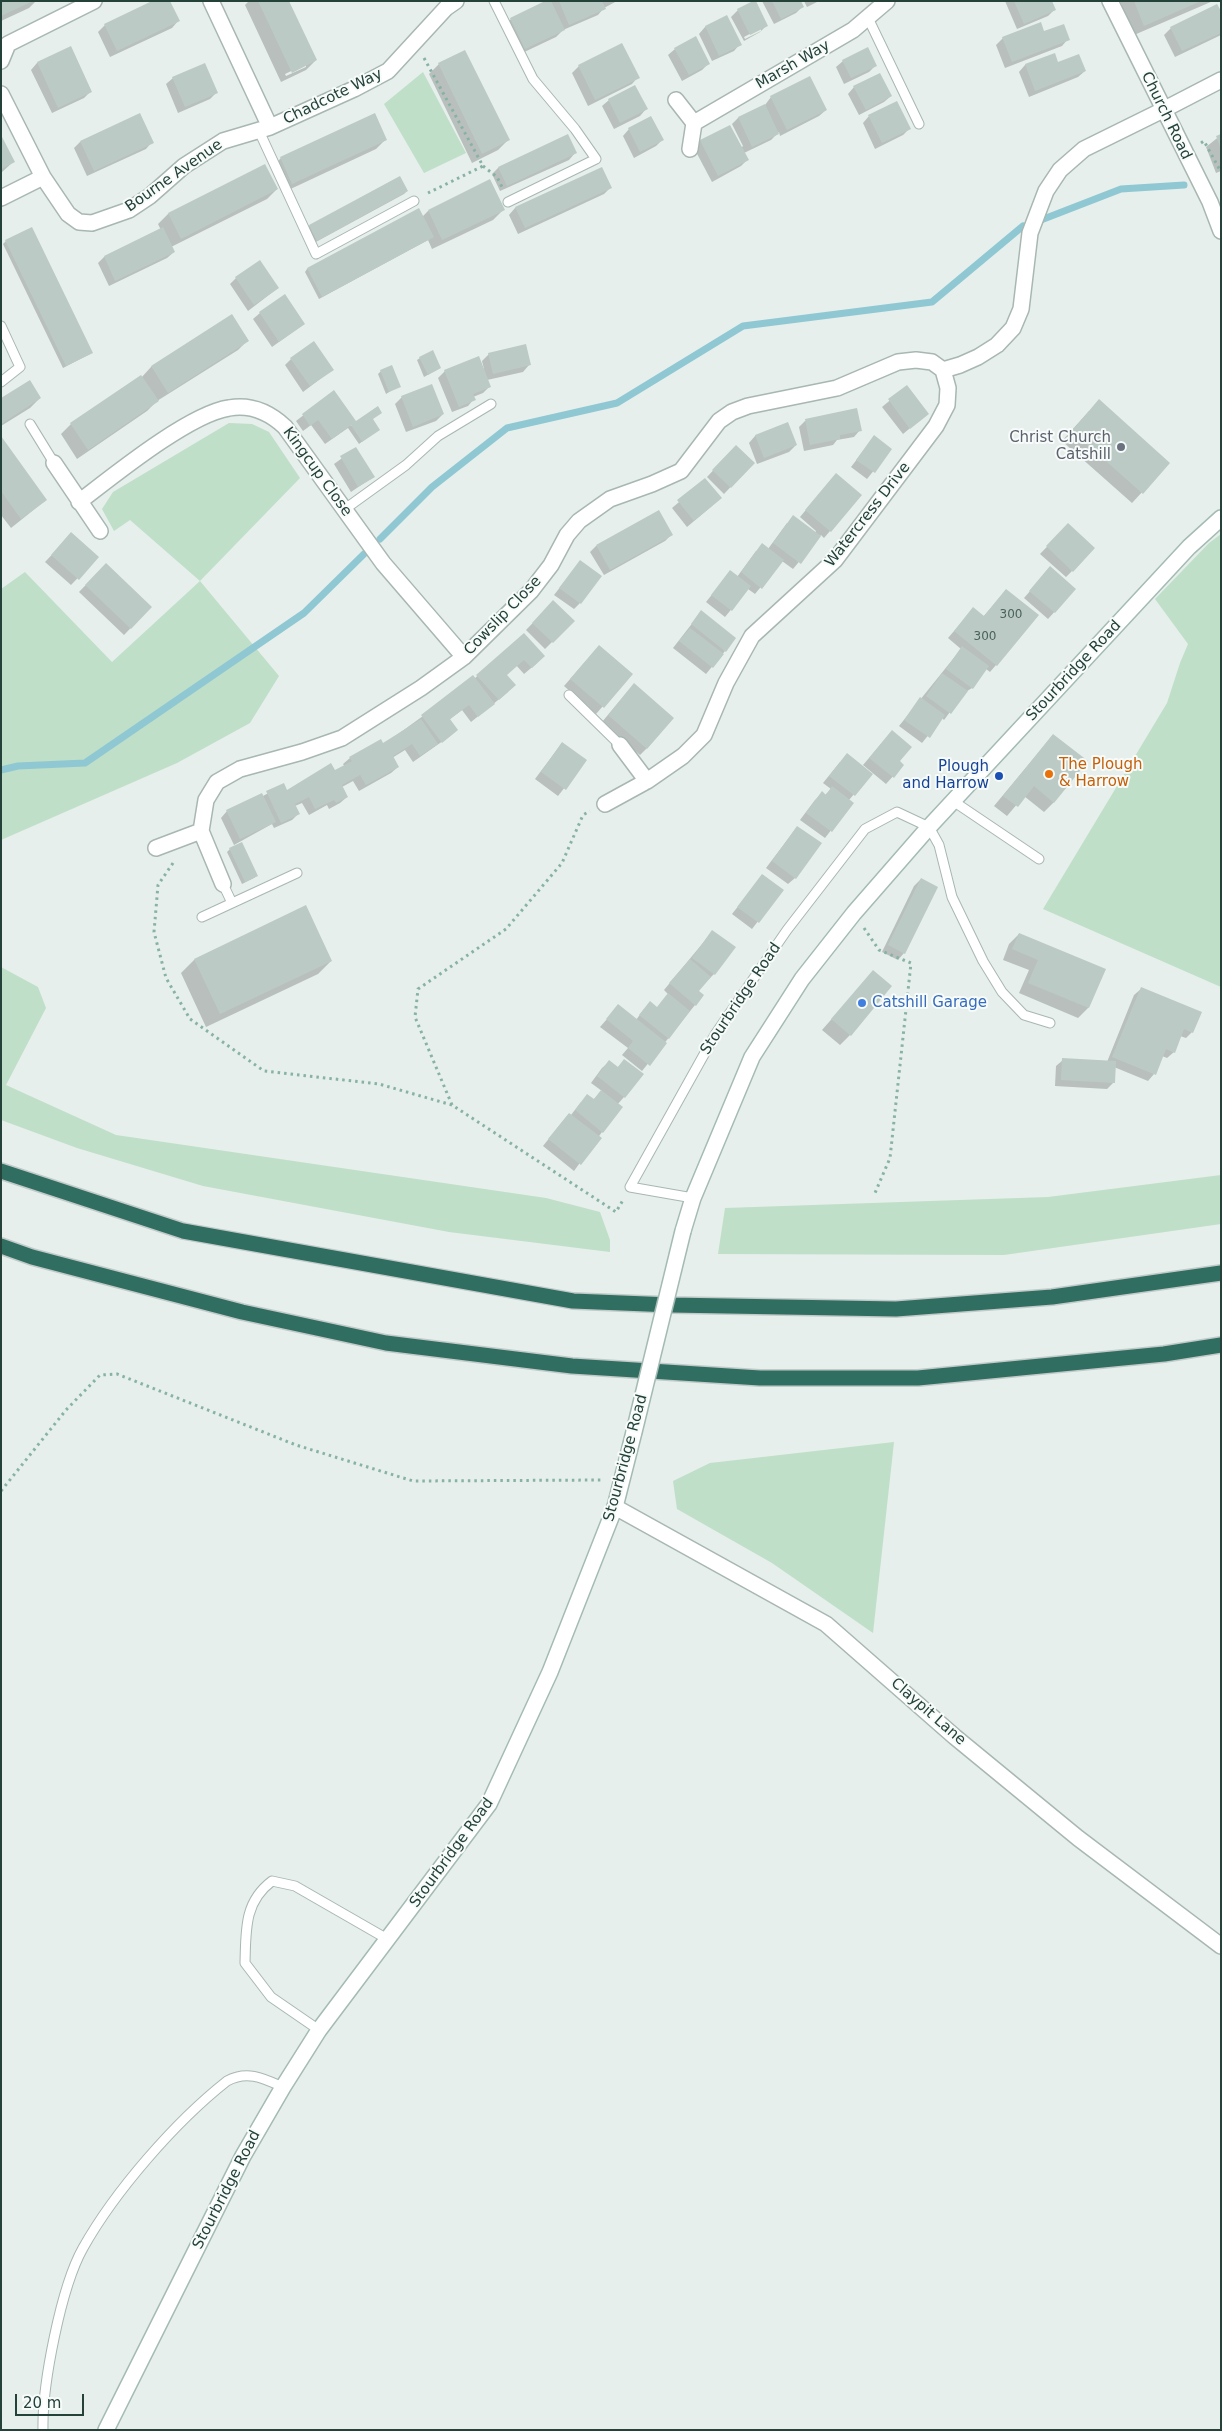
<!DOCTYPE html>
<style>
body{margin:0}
#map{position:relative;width:1222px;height:2431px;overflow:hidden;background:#e6efeb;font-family:"DejaVu Sans",sans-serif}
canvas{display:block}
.frame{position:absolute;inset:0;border:2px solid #24413a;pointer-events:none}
.scale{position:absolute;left:15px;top:2394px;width:69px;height:22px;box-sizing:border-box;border:2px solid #24413a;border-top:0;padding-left:6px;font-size:15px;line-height:18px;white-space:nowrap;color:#24413a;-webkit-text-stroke:4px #f7fbf9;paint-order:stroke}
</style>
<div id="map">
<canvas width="1222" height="2431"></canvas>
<div class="frame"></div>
<div class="scale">20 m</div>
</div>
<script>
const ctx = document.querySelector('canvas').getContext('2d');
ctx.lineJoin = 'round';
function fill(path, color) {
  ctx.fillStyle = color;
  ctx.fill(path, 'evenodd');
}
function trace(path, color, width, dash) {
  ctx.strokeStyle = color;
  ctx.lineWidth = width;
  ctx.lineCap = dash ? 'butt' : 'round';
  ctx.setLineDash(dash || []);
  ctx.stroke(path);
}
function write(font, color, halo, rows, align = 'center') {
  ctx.font = font + ' "DejaVu Sans",sans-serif';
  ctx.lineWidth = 4;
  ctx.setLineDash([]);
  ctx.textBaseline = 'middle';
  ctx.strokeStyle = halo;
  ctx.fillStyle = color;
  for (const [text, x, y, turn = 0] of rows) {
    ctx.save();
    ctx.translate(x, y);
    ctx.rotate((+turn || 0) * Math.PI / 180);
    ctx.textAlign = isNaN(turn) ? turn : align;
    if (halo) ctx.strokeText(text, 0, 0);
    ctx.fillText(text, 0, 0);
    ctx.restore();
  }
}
fill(new Path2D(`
 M423,72l43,81 -42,20 -40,-69z
 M229,423l23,1 17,8 31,46 -100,103 79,95 -29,47 -73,40 -176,77v-251l24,-17 87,90 88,-81 -70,-61 -16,11 -12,-22 11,-17z
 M1221,534v453l-178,-78 124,-206 13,-40 8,-19 -33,-45 54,-56z
 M1,967l37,20 8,21 -40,77 110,50 430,63 54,14 10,28v12l-161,-20 -246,-46 -126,-38 -76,-28z
 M1221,1175v49l-217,31 -286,-1 7,-46 323,-11z
 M894,1442l-21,191 -101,-70 -95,-54 -4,-28 37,-18z`), '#bfdfc8');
fill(new Path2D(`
 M1,1h35l-7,7 -28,13z
 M155,1l23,20 -6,7 -62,29 -12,-25 7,-7z
 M249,1h39l28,59 -10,10 -25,12 -36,-77zM306,64v3l-20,9 -1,-2z
 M548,1h69l-13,7 -6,7 -35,15 -7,7 -38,18 -14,-29 7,-7z
 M762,1h38l2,6 -6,6 -22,11z
 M804,1h15l-12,6z
 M1005,1h46l3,9 -6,6 -31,13z
 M1120,1h93l-79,34z
 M738,10l29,15 -7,7 -16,9 -13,-24zM761,28v3l-16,8 -1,-2z
 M1221,14v21l-46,22 -11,-22 7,-7z
 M727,17l13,27 -6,7 -22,10 -13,-27 6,-7z
 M1040,24l4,9 24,6 -6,7 -57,22 -9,-23 7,-7z
 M622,45l16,32 -6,7 -44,22 -16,-33 7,-7z
 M70,48l21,43 -7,7 -32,15 -21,-43 6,-7z
 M675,49l34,14 -7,7 -20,11 -14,-26z
 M1054,54l4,10 27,7 -7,6 -49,20 -10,-25 6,-7z
 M843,61l33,4 -7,7 -25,12 -8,-17z
 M439,64l69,76 -10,10 -26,13 -43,-89z
 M173,78l44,14 -7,7 -32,14 -12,-29z
 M854,87l37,9 -7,6 -25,13 -11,-21z
 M771,97l55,13 -7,6 -39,20 -1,-4 -8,8 -27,13 3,7 -6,6 -29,16 -18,-34 6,-7 30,-15 11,22 2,-2 -11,-22 6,-6 27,-13z
 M609,100l37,9 -6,7 -26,13 -12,-23z
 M869,116l40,13 -6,6 -28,14 -12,-26z
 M629,129l33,11 -6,6 -22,12 -11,-22z
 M1221,135v36l-5,2 -10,-26z
 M567,136l8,17 -6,7 -69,31 -8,-17 6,-6z
 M1,138l12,24 -12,11z
 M386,139l-10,10 -94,44 -11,-25 10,-10z
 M80,142h72l-6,7 -59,27 -13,-28z
 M265,166l12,23 -10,10 -96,48 3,5 -7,6 -58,28 -11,-23 6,-6 57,-27 -3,-6 10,-10z
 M602,168l8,20 -6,6 -86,40 -9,-19 6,-7z
 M399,177l8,14 -3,3 -90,49 -7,-14 2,-3z
 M419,210l3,7 6,-6 75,-1 -10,10 -61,29 -4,-9 -109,59 -14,-27 2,-3z
 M6,241l85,112 -3,2 -25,13 -60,-124z
 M236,278l42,10 -30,23 -18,-27z
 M260,313l44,11 -32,23 -19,-28z
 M232,316l16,24 -10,10 -81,51 -10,10 -70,48 -16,-25 10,-10 70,-46 10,-11z
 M489,354l40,11 -6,7 -36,8 3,6 -7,7 -10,4 1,2 -6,7 -16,6 -14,-34 7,-7 39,-2 -2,-8z
 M420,358l20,10 -16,9 -7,-17z
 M291,359l41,11 -29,22 -18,-27z
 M381,371l18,15 -13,8 -8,-20z
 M906,387l21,27 -24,20 -21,-27z
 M333,392l18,34 26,-19 -6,13 4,12 -16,12 -11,-16 -23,16 -14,-19 -8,6 -7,-10z
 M402,397l41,17 -7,7 -30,11 -11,-28z
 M40,398l-10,10 -29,18v-26z
 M1089,411l80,52 -37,40 -70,-62z
 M805,421l55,9 -6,7 -17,3 -4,5 -29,6 -5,-24z
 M787,424l9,21 -7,7 -32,12 -8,-21 6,-7z
 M874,437l17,12 -24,30 -16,-12z
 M1,438l45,62 -35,28 -10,-13z
 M736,446l17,17 -29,31 -17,-17z
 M356,448l17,29 -22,15 -17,-28z
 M705,480l8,25 -26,22 -15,-19z
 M830,481v50l-6,7 -3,-3 -28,34 -11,-8 -27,33 -7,-5 -23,28 -19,-15 24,-30 7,5 19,-26 12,-2 19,-26 28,10 1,-2 -16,-14z
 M1068,525l4,46 -6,6 -26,-23z
 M671,535l-6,6 -61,34 -14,-23 6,-6z
 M65,541l32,17 -26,27 -26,-23z
 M580,562v41l-6,6 -20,-14z
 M106,564l45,43 -27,28 -45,-43z
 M1044,575l31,14 -27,30 -24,-21z
 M1006,590l-10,75 -6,7 -4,-3 -14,19 -8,5 -20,27 -2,-2 -20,25 -23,-17 62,-77 -13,-11 25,-29 10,8z
 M553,602l20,19 -28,28 -19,-19z
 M701,612l24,39 -19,23 -33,-26z
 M524,634l13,29 -13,11 -8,-9 -11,10 3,17 -37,30 -9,-12 -13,10 1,16 -37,26 -8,-12 -13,8 6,9 -7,6 -32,18 -6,-10 -11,6 5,10 -7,6 -11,6 -2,-4 -18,10 -7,-12 -7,3 3,8 -6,6 -18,8 -2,-4 -38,21 -13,-27 6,-7 36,-15 20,-11 3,7 49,-20 10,-5 -2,-3 7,-6 33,-13 91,-66z
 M593,653l38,21 -35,40 -32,-28z
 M628,691l19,57 -7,7 -38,-33z
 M892,731l6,30 5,4 -17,19 -23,-19z
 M1053,735l1,67 -10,10 -20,-16 -17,20 -13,-10z
 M562,743l24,17 -28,36 -23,-17z
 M840,762l31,12 -22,26 3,3 -27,35 -25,-18 15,-20 7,-7 3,2 6,-6 -8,-6z
 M797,827l-2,51 -7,6 -22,-16z
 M230,849l27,26 -3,3 -12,6 -15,-32z
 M763,875l19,15 -30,39 -20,-15z
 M921,879l-17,74 -6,7 -16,-8 32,-66z
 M306,907l25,54 -13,13 -112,53 -25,-54 13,-13z
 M712,932l2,42 -17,17 -2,14 -53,66 -20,-16 6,-7 -28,-21 14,-16 22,9 8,-11 13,-1 12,-13 -5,-5z
 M1019,934l85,36 -16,38 -10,10 -59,-25 10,-23 -26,-10 6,-16z
 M873,972l-23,63 -10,10 -18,-15z
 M1141,989l51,43 -6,6 -6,-2 -6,16 -7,6 -5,-2 -8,18 -6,7 -34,-14 -1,16 -6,6 -52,-3 1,-20 7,-6 44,2 27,-67z
 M624,1061v36l-7,8 -15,27 -28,39 -31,-25 20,-25 6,-7 2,1 10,-13 12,-2 9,-9 -11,-8 11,-15 7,-6 8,6z`), '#0003');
trace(new Path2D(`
 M1041,220l80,-31 63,-4
 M380,539l52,-52 75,-59 110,-25 126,-77 189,-24 91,-76
 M1,770l17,-4 67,-3 219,-150 60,-59`), '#8fc8d3', 7);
fill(new Path2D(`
 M1,1h32l-32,15z
 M152,1h18l10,20 -63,30 -13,-27z
 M258,1h31l28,59 -25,13z
 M545,1h6l14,29 -40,19 -15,-31z
 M559,1h43l4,8 -37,16z
 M753,1h3l12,25 -18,9 -13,-26z
 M772,1h29l3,6 -23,12z
 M1014,1h38l4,9 -32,14z
 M1134,1h67l-57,25z
 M1217,4l4,7v22l-39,18 -12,-24z
 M727,15l15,30 -23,11 -14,-30z
 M1041,22l3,9 20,-7 6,16 -58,22 -10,-25z
 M696,36l14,28 -21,11 -15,-27z
 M622,43l18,35 -45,22 -17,-35z
 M71,46l21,46 -34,16 -21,-46z
 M868,47l9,19 -26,12 -9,-18z
 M465,50l45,90 -28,14 -44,-91z
 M1055,53l3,9 21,-8 7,17 -51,20 -10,-27z
 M205,63l13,30 -33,14 -13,-30z
 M880,73l12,23 -26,14 -13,-24z
 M810,76l17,34 -40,20 -17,-34z
 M635,85l13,24 -28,14 -12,-24z
 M897,101l14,28 -29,14 -14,-28z
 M765,104l14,30 -27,13 -14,-30z
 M140,113l14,30 -60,28 -14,-30z
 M375,113l12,27 -95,44 -12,-27z
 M651,116l13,24 -24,12 -12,-24z
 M730,125l19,35 -31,16 -18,-36z
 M568,134l9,19 -70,33 -9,-19z
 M1221,134v15l-5,-13z
 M1,135l14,27 -14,7z
 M265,164l13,25 -97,50 -13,-26z
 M602,167l10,21 -87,40 -10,-21z
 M400,176l8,15 -91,50 -8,-16z
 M490,179l15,31 -63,30 -14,-30z
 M419,208l15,29 -112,60 -15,-29z
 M32,227l61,126 -27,13 -61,-126z
 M163,227l12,25 -60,29 -11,-25z
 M260,260l19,28 -25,17 -19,-28z
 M285,294l20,30 -26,18 -20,-30z
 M232,314l17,27 -81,52 -17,-27z
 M314,341l20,29 -24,16 -20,-28z
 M526,344l5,21 -38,9 -5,-21z
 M433,350l8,18 -13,7 -9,-18z
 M479,356l12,31 -18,7 3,6 -17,7 -15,-37z
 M392,365l9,22 -12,5 -9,-22z
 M141,375l18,26 -71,49 -18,-27z
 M30,380l11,18 -40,26v-26z
 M432,384l12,30 -31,13 -12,-31z
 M907,385l22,29 -19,15 -22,-30z
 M334,390l22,31 22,-15 4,7 -9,6 7,11 -18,12 -11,-17 -19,14 -14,-19 -8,6 -8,-12z
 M1099,399l71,64 -27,31 -71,-63z
 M857,408l5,23 -22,4v4l-30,6 -5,-26z
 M788,422l9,23 -33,13 -9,-23z
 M874,435l18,14 -17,24 -19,-13z
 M1,436l46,64 -26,19 -20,-28z
 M736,445l19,18 -24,25 -19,-18z
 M356,447l19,30 -17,10 -18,-31z
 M836,473l26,22 -31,37 -26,-22z
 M705,478l17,20 -28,23 -17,-21z
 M659,510l14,25 -63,35 -14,-25z
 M793,515l28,21 -20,28 -28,-21z
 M1068,523l27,25 -22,24 -27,-26z
 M71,532l28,25 -20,23 -28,-25z
 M762,543l22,17 -22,29 -21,-17z
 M580,560l22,16 -21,28 -22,-16z
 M106,563l46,44 -21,22 -46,-44z
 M1050,566l26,23 -21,24 -26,-22z
 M730,570l21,16 -19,25 -21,-16z
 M1006,589l33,26 -42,51 -43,-35 19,-24 11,9z
 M553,600l22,21 -22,22 -21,-20z
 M701,610l35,28 -10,14 -35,-28z
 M690,628l34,26 -11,14 -34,-27z
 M524,633l21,23 -13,12 -8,-8 -17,15 9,10 -17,15 -23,-25z
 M599,645l34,29 -29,34 -34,-29z
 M962,646l27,20 -16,23 -27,-20z
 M942,673l26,18 -17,23 -25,-18z
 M473,675l22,29 -17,13 -9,-12 -19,14 8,11 -16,13 -21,-28z
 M634,683l40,35 -27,31 -39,-34z
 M920,697l25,18 -15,23 -26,-18z
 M421,719l17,25 -18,12 -8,-12 -19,12 6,11 -33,18 -6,-10 -18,10 6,12 -12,6 -2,-3 -19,9 -6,-12 -14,7 5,10 -19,9 -15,-32 18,-8 3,7 44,-27 4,7 17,-9 -3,-4 32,-18 2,4z
 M892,730l20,17 -12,14 4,4 -10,13 -25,-20z
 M1053,734l35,27 -34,42 -20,-17 -16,21 -15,-11z
 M562,742l25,18 -21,30 -25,-18z
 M847,753l26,21 -18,22 -26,-20z
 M832,786l22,17 -22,29 -26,-19 16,-22 4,4z
 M262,793l14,29 -36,17 -14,-29z
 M797,826l25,17 -26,36 -24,-18z
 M242,842l16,34 -13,6 -16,-34z
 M762,874l22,16 -25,33 -22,-16z
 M921,878l17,9 -33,67 -17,-9z
 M306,905l26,56 -112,53 -26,-55z
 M712,930l24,17 -21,28 -23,-17z
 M1019,933l87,36 -17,39 -61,-25 10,-23 -26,-11z
 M690,959l21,18 -12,14 5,4 -8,11 -27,-23z
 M873,970l19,16 -41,50 -20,-17z
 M1141,987l61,25 -9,21 -9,-4 -9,24 -9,-4 -10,26 -44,-18z
 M668,993l22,18 -21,28 -30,-24 11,-14 7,6z
 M618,1004l49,39 -17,23 -22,-18 5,-7 -27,-22z
 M1062,1058l54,3 -1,22 -54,-3z
 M624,1059l20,15 -19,24 -28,-22 12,-16 9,7z
 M601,1090l22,17 -20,26 -28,-23 12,-16 7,5z
 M569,1113l33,25 -21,27 -33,-26z`), '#bbcac4');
const service = new Path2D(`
 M494,1l39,78 42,50 21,30 -88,43
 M868,18l51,106
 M259,131l57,123 98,-53
 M1,326l19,41 -19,15
 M30,424l24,39
 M345,509l61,-44 32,-29 53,-32
 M569,695l51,50
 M953,801l86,58
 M223,884l9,19
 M202,917l95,-44
 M693,1198l-63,-11 86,-154 71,-103 78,-101 32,-17 32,15 10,18 13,52 31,64 19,31 22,23 26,8
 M319,2030l-48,-33 -26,-34c1,-33 -1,-61 27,-82l23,5 94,54
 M43,2430c-1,-45 18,-143 40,-182 32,-57 92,-126 144,-167 20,-11 36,-3 56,6`);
const minor = new Path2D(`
 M211,1l59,126
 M1110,1l100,201 11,29
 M1,61l7,-17 86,-43
 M1,94l42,83 25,37 11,8 13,1 37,-13 21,-14 34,-30 39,-25 47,-14 84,-38 34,-18 58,-63 10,-7
 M676,100l18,23 -4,26
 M1163,110l58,-30
 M694,123l159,-93 34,-29
 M1,198l42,-21
 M54,463l46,68
 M79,502c34,-26 110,-88 150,-94 22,-4 40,4 56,19l98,136 81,94
 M620,745l27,36
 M156,848l45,-17
 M223,884l-22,-53 5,-31 11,-18 23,-13 62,-17 40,-14 79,-50 43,-31 67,-66 20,-26 16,-30 12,-14 31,-22 42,-15 29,-13 38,-50 13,-9 16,-6 89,-18 61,-26 18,-2 16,2 11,8 5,18 -1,17 -11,21 -101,134 -83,76 -26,47 -22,52 -21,21 -36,25 -42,23
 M615,1507l211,117 129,113 123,101 143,108`);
const tertiary = new Path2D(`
 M943,370l17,-5 18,-8 19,-12 16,-17 8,-19 9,-76 16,-42 14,-21 24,-21 79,-39`);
const secondary = new Path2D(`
 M683,1231l10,-33 59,-141 50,-78 52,-66 75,-86 260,-280 32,-29
 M106,2430l137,-274 40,-69 36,-57 170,-226 61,-132 65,-165 19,-75`);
const motorway = new Path2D(`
 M1,1171l182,60 390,70 98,4 225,4 156,-12 169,-24
 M1,1246l31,11 210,55 144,31 186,23 188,12h158l246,-24 57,-9`);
trace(service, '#a8b7b2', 11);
trace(minor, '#a8b7b2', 18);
trace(tertiary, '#a8b7b2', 18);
trace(secondary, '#a4bbb3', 18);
trace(motorway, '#c2cac8', 18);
trace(new Path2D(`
 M424,58l59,108 -55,27
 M1201,143l3,-2 17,31
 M483,166l14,11 5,10
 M173,863l-15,22 -4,47 12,46 24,41 74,52 115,13 73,21 164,107 7,-12
 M864,928l15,22 32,13 -21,195 -15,35
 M452,1105l-37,-88 3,-28 88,-60 56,-66 21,-48 7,-4
 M1,1491l65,-81 34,-35 17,-1 179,71 117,36 191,-1`), '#87b2a5', 3, [2.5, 4]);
trace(service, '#fff', 9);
trace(minor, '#fff', 15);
trace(tertiary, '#fff', 15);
trace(secondary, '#fff', 15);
trace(motorway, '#306e62', 15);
const secondaryBridge = new Path2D(`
 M634,1432l49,-201`);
trace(secondaryBridge, '#a4bbb3', 18, []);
trace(secondaryBridge, '#fff', 15);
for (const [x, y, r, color] of [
 [1121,447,5,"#6b7280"],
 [1049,774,5,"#e8710a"],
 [999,776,5,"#1a4fb4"],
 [862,1003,5,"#3f7fe0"]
]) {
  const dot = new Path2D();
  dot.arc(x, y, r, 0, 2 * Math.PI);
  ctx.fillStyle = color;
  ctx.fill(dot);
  trace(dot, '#f7fbf9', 2);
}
write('12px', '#4a635c', null, [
 ["300",1011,615],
 ["300",985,637]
]);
write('15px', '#24413a', '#f7fbf9', [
 ["Marsh Way",793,65,-30],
 ["Chadcote Way",333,97,-26],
 ["Church Road",1166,116,64],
 ["Bourne Avenue",174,176,-35],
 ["Kingcup Close",317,472,54],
 ["Watercress Drive",868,515,-52],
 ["Cowslip Close",503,616,-46],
 ["Stourbridge Road",1074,671,-47],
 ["Stourbridge Road",741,999,-56],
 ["Stourbridge Road",626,1458,-75],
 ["Claypit Lane",928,1712,41],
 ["Stourbridge Road",452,1853,-54],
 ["Stourbridge Road",227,2190,-63]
]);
write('15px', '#5b616d', '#f7fbf9', [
 ["Christ Church",1111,438],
 ["Catshill",1111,455]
], 'right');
write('15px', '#c56008', '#f7fbf9', [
 ["The Plough",1059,765],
 ["& Harrow",1059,782]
], 'left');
write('15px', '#164399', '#f7fbf9', [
 ["Plough",989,767],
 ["and Harrow",989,784]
], 'right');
write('15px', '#366cbe', '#f7fbf9', [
 ["Catshill Garage",872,1003]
], 'left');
</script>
